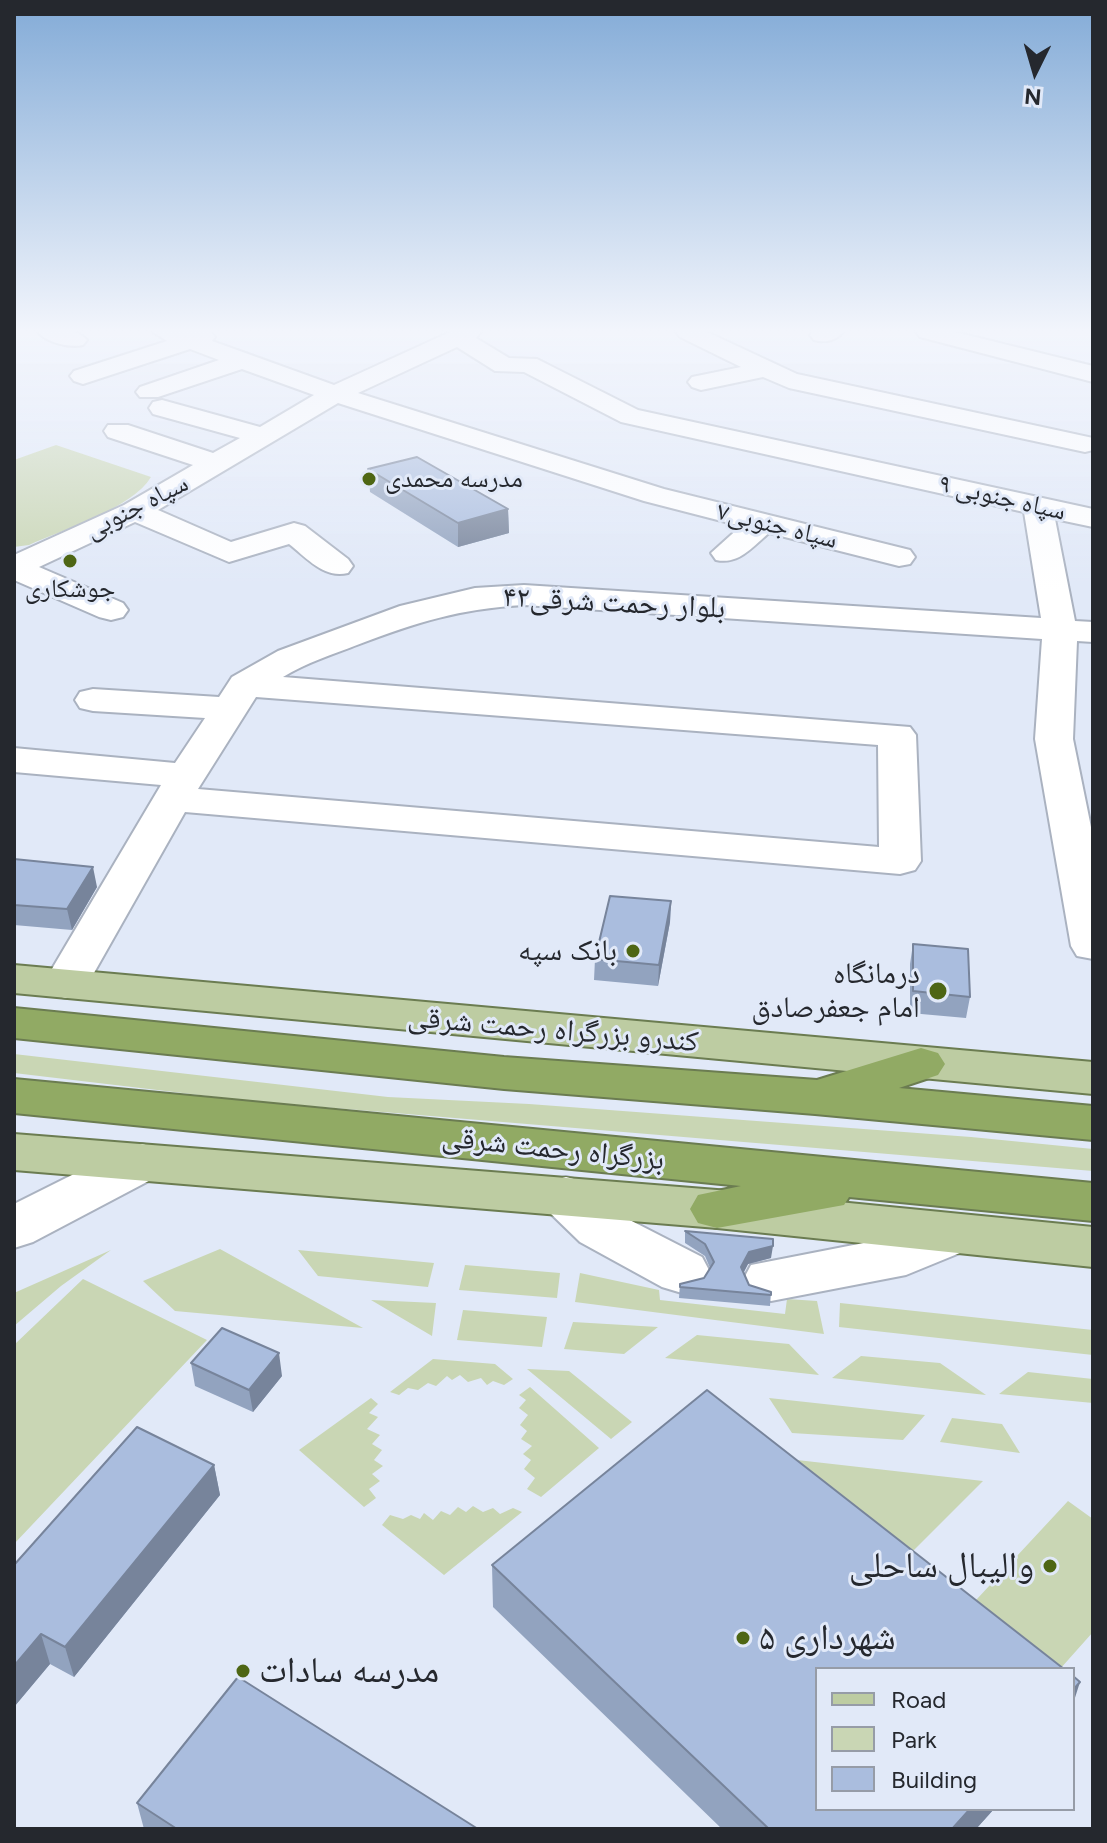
<!DOCTYPE html>
<meta charset="utf-8">
<style>
body{margin:0}
#map{position:relative;width:1107px;height:1843px;overflow:hidden;background:#e1e9f8;font-family:Figtree,sans-serif}
canvas{display:block}
.frame{position:absolute;inset:0;border:16px solid #25282e;pointer-events:none}
.legend{position:absolute;left:815px;top:1667px;width:260px;height:144px;box-sizing:border-box;background:#e1e9f8;border:2px solid #969ca7;margin:0;padding:10px 14px;list-style:none;font-size:24px;color:#25282e}
.legend li{display:flex;align-items:center;gap:16px;height:40px}
.legend b{width:40px;border:2px solid #969ca7}
.north{position:absolute;left:995px;top:32px;width:80px;height:80px;-webkit-text-stroke:6px #e1e9f8;paint-order:stroke;rotate:185deg;font-size:22px;font-weight:700;line-height:32px;text-align:center;color:#25282e}
.north::after{content:'';display:block;margin:auto;width:28px;height:36px;background:#25282e;clip-path:polygon(50% 0,100% 100%,50% 72%,0 100%)}
</style>
<div id="map">
<canvas width="1107" height="1843"></canvas>
<div class="frame"></div>
<ul class="legend">
<li><b style="height:10px;background:#bdcca2"></b>Road</li>
<li><b style="height:22px;background:#c9d6b4"></b>Park</li>
<li><b style="height:22px;background:#aabdde"></b>Building</li>
</ul>
<div class="north">N</div>
</div>
<script>
const ctx = document.querySelector('canvas').getContext('2d');
ctx.lineJoin = 'round';
function fill(path, color) {
  ctx.fillStyle = color;
  ctx.fill(path, 'evenodd');
}
function trace(path, color, width, dash) {
  ctx.strokeStyle = color;
  ctx.lineWidth = width;
  ctx.lineCap = dash ? 'butt' : 'round';
  ctx.setLineDash(dash || []);
  ctx.stroke(path);
}
function write(font, color, halo, rows, align = 'center') {
  ctx.font = font + ' Figtree,"Noto Naskh Arabic",sans-serif';
  ctx.lineWidth = 6;
  ctx.setLineDash([]);
  ctx.textBaseline = 'middle';
  ctx.strokeStyle = halo;
  ctx.fillStyle = color;
  for (const [text, x, y, turn = 0] of rows) {
    ctx.save();
    ctx.translate(x, y);
    ctx.rotate((+turn || 0) * Math.PI / 180);
    ctx.textAlign = isNaN(turn) ? turn : align;
    if (halo) ctx.strokeText(text, 0, 0);
    ctx.fillText(text, 0, 0);
    ctx.restore();
  }
}
fill(new Path2D(`
 M56,445l95,32c-18,31 -89,53 -122,68l-15,2v-87z
 M14,1054l374,43 141,7 442,33 122,12v22l-843,-70 -236,-28z
 M220,1249l143,79 -188,-17 -32,-30z
 M111,1250l-50,36 -47,40v-33z
 M298,1250l136,13 -6,24 -110,-11z
 M465,1265l95,8 -3,25 -98,-8z
 M580,1273l79,17 1,10 125,14 2,-15 30,2 7,33 -249,-32z
 M83,1279l124,61 -193,204v-199z
 M371,1300l65,3 -4,33z
 M840,1303l253,27v25l-254,-28z
 M463,1310l84,7 -5,30 -85,-7z
 M573,1322l85,5 -34,27 -60,-5z
 M697,1335l92,9 30,31 -154,-17z
 M861,1356l79,7 46,32 -154,-17z
 M433,1359l62,5 18,15 -9,6 -11,-4 -6,4 -6,-7 -13,4 -8,-7 -8,5 -5,-4 -11,10 -8,-3 -10,7 -10,-2 -9,7 -9,-3z
 M527,1369l42,2 63,51 -21,17z
 M1028,1372l65,7v24l-94,-9z
 M530,1387l69,61 -58,49 -14,-8 8,-11 -11,-9 7,-9 -8,-6 9,-8 -11,-7 6,-8 -7,-6 8,-10 -9,-7 7,-8 -7,-5z
 M371,1398l7,6 -9,9 9,4 -11,12 13,6 -8,9 10,6 -8,10 9,6 -11,8 8,7 -11,8 7,9 -12,9 -65,-57z
 M769,1398l156,17 -22,25 -111,-7z
 M952,1418l50,6 18,29 -80,-11z
 M735,1453l248,28 -84,84z
 M1068,1501l25,18v113l-33,37 -96,-56z
 M473,1506l10,6 10,-4 7,6 13,-6 9,4 -78,63 -62,-50 8,-10 13,4 8,-4 9,4 4,-6 9,7 8,-9 9,4 8,-8 8,5z`), '#c9d6b4');
const minor = new Path2D(`
 M38,332c16,-1 38,-5 49,8l-4,5c-13,3 -36,-2 -45,-13z
 M153,332h58l4,5 -3,4 122,44 116,-53h31l-5,6 33,20 28,1 101,51 455,99v18l-38,-8 20,102 18,1v20l-16,-1 -4,98 20,98v122l-16,-3 -6,-10 -36,-207 7,-100 -518,-34c-66,4 -106,17 -167,40 -26,10 -51,18 -74,32l627,50 6,8 5,126 -6,9 -15,4 -715,-62 -103,182 -16,4 -16,-4 -7,-10 118,-199 -147,-13v-24l161,15 30,-45 -112,-7 -13,-3 -5,-8 5,-8 13,-3 126,8 13,-20 46,-26 122,-45 75,-18 49,-3 517,33 -17,-106 -403,-90 -97,-50 -29,-1 -38,-24 -99,46 306,96 246,61 5,7 -5,7 -11,2 -130,-33c-17,14 -30,32 -53,27l-5,-7 30,-27 -97,-25 -306,-98 -180,107 73,32 63,-19 11,3 43,33 5,7 -5,7c-24,6 -41,-15 -59,-29l-60,18 -94,-40 -96,45 84,36 5,7 -5,7 -12,3 -12,-3 -85,-37v-25l110,-50 69,-40 -85,-28 -4,-6 4,-6h20l85,28 27,-15 -87,-24 -4,-6 4,-6 9,-2 98,27 54,-32 -72,-26 -84,28h-18l-4,-5 4,-5 79,-27 -29,-11 -107,35 -9,-3 -4,-5 4,-5 93,-30zM256,697l622,48 1,102 -681,-58z
 M676,332h31l90,42 296,64v12l-8,2 -296,-64 -26,-11 -62,13 -9,-3 -4,-5 4,-5 49,-10 -61,-30z
 M812,332h31c-7,9 -19,11 -29,8l-4,-5z
 M916,332h39l138,34v16l-173,-45z
 M142,1144l18,5 8,13 -8,13 -127,67 -19,6v-44l110,-55z
 M566,1177l19,5 33,32 84,43 8,15 -8,15 -20,6 -20,-6 -82,-45 -33,-32 -8,-14 8,-14z
 M953,1214l19,6 8,14 -8,14 -66,27 -135,26 -20,-6 -8,-15 8,-15 128,-25z`);
const major = new Path2D(`
 M14,965l1079,97v32l-1079,-101z
 M14,1134l703,56 376,37v40l-376,-39 -703,-58z`);
const highway = new Path2D(`
 M14,1008l490,49 313,23 104,-32 17,5 7,11 -7,11 -39,13 194,18v34l-278,-26 -311,-25 -490,-51z
 M14,1079l1079,104v38l-244,-24 -5,8 -127,23 -19,-5 -8,-14 8,-14 43,-9 -727,-73z`);
trace(minor, '#aab2c0', 4);
trace(major, '#6b7c51', 4);
trace(highway, '#6b7c51', 4);
fill(minor, '#fff');
fill(major, '#bdcca2');
fill(highway, '#91aa64');
fill(new Path2D(`
 M368,469l140,40 1,24 -51,14 -88,-55z
 M14,859l83,28 -25,43 -58,-5z
 M671,901l-1,21 -12,64 -64,-6 1,-21z
 M913,944l57,53 -4,21 -56,-5v-49z
 M685,1231l86,27 -23,6 -4,8 5,13 22,7 -1,14 -91,-8 1,-14 24,-6 6,-10 -5,-12 -20,-13z
 M191,1363l91,13 -29,36 -58,-26z
 M214,1465l6,30 -146,182 -24,-13 -36,43v-142z
 M492,1565l325,244h177l-18,20h-254l-229,-222z
 M137,1803l341,26h-334z`), '#92a3bf');
fill(new Path2D(`
 M508,509l1,24 -51,14v-24z
 M93,867l4,20 -25,43 -5,-21z
 M671,901l-1,21 -12,64 1,-21z
 M773,1246l-2,12 -23,6 -8,15 1,-12 8,-15z
 M279,1353l3,23 -29,36 -4,-22z
 M214,1465l6,30 -146,182 -9,-30z
 M41,1634l9,30 -36,43v-41z
 M1080,1682l-7,22v-14z
 M970,1809h24l-18,20h-24z`), '#77849b');
const building = new Path2D(`
 M417,457l91,52 -50,14 -90,-54z
 M14,859l79,8 -26,42 -53,-4z
 M610,896l61,5 -12,64 -64,-6z
 M913,944l55,5 2,48 -57,-6z
 M685,1231l88,8v7l-24,6 -8,15 8,18 22,7v3l-91,-8v-3l24,-6 10,-16 -9,-18z
 M222,1328l57,25 -30,37 -58,-27z
 M707,1390l357,279h-247v140h153l-18,20h-183l-277,-264z
 M137,1427l77,38 -149,182 -24,-13 -27,32v-101z
 M1073,1676l7,6 -7,8z
 M238,1677l240,152h-301l-40,-26z`);
fill(building, '#aabdde');
trace(building, '#77849b', 2);
const sky = ctx.createLinearGradient(0, 0, 0, 590);
sky.addColorStop(0, '#83abd7');
sky.addColorStop(0.56, '#f2f5fc');
sky.addColorStop(1, '#f2f5fc00');
ctx.fillStyle = sky;
ctx.fillRect(0, 0, 1107, 590);
for (const [x, y, r, color] of [
 [369,479,8,"#4e6614"],
 [70,561,8,"#4e6614"],
 [633,951,8,"#4e6614"],
 [938,991,10,"#4e6614"],
 [1050,1566,8,"#4e6614"],
 [743,1638,8,"#4e6614"],
 [243,1671,8,"#4e6614"]
]) {
  const dot = new Path2D();
  dot.arc(x, y, r, 0, 2 * Math.PI);
  ctx.fillStyle = color;
  ctx.fill(dot);
  trace(dot, '#e1e9f8', 3);
}
write('26px', '#25282e', '#e1e9f8', [
 ["مدرسه محمدی",385,479],
 ["جوشکاری",70,589,"center"]
], 'left');
write('26px', '#25282e', '#e1e9f8', [
 ["۹ سپاه جنوبی",1002,498,13],
 ["سپاه جنوبی",137,507,-27],
 ["سپاه جنوبی۷",777,526,14]
]);
write('30px', '#25282e', '#e1e9f8', [
 ["بلوار رحمت شرقی۴۲",614,603,3],
 ["کندرو بزرگراه رحمت شرقی",553,1030,5],
 ["بزرگراه رحمت شرقی",553,1149,6]
]);
write('30px', '#25282e', '#e1e9f8', [
 ["بانک سپه",617,951],
 ["درمانگاه",920,974],
 ["امام جعفرصادق",920,1008]
], 'right');
write('36px', '#25282e', '#e1e9f8', [
 ["والیبال ساحلی",1034,1566,"right"],
 ["شهرداری ۵",759,1638],
 ["مدرسه سادات",259,1671]
], 'left');
</script>
